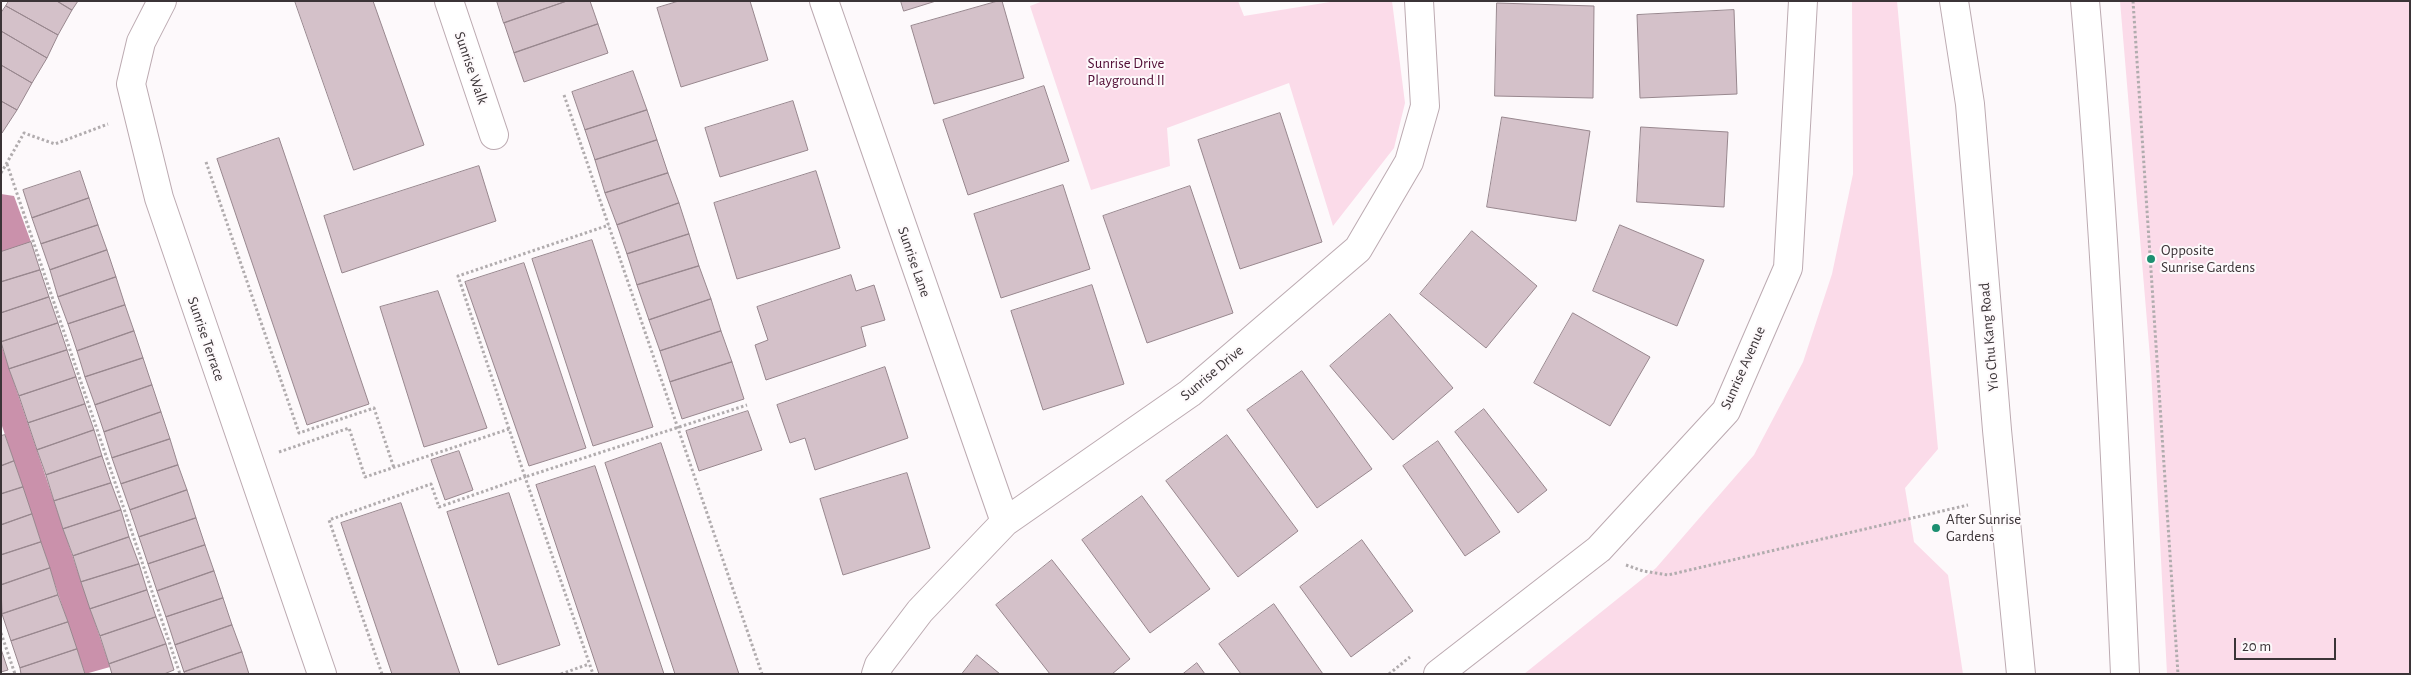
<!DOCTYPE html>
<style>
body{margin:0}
#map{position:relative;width:2411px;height:675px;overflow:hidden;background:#fdf9fb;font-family:"Alegreya Sans",sans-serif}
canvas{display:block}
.frame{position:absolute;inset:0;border:2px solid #3b3437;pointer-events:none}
.scale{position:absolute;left:2234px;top:638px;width:102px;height:22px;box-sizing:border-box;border:2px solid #3b3437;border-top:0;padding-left:6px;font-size:15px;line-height:18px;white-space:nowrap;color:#3b3437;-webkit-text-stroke:4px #fdf9fb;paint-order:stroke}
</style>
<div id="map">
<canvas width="2411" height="675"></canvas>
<div class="frame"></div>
<div class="scale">20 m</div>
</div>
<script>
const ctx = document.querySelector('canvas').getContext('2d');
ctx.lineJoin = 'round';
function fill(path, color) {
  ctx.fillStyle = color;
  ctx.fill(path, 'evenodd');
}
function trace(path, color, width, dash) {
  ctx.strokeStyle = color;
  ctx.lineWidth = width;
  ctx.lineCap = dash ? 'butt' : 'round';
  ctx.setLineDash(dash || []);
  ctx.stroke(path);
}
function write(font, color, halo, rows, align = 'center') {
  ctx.font = font + ' "Alegreya Sans",sans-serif';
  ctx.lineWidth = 4;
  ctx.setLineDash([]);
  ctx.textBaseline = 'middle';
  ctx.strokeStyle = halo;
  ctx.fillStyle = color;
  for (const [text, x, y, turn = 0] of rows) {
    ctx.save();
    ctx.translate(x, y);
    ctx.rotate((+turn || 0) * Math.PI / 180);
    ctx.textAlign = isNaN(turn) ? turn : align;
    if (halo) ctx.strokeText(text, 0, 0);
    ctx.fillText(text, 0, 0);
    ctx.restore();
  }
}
fill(new Path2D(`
 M1043,1h195l6,15 92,-15h56l13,102 -11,45 -61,78 -44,-143 -122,45 3,38 -79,24 -61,-184z
 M1852,1h45l41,448 -33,39 9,54 34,33 15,99h-439l132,-106 98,-113 49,-93 29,-88 21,-100z
 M2120,1h290v673h-243l-16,-305z`), '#fbdbe9');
fill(new Path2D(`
 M1,194l13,2 17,46 -30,10z
 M1,344l109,323 -25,7 -84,-251z`), '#ca91ab');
const building = new Path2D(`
 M9,1h48l15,9 -14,25 -52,-29z
 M57,1h21l-6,9z
 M295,1h78l51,144 -70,25z
 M497,1h70l-63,22z
 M567,1h23l8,23 -84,29 -10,-30z
 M679,1h71l18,59 -87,27 -24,-79z
 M901,1h35l-32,10z
 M998,1h4l22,77 -90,26 -23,-78z
 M1497,3l97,3 -1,92 -98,-2z
 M6,6l52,29 -11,23 -46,-27v-18z
 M1734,10l3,84 -97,4 -3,-83z
 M598,24l10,29 -84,29 -10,-29z
 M1,31l46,27 -15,25 -31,-18z
 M1,65l31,18 -15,27 -16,-9z
 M633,71l14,39 -62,20 -13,-38z
 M1044,86l25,75 -101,34 -25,-75z
 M1,101l16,9 -15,23 -1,-1z
 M793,101l15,49 -88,27 -15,-49z
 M647,110l10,30 -62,20 -10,-30z
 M1280,113l42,129 -82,27 -42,-129z
 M1502,117l88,14 -14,90 -89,-14z
 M1641,127l87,5 -4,75 -87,-5z
 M279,138l90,266 -62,21 -90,-266z
 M657,140l11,33 -63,20 -10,-33z
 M479,166l17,55 -154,52 -18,-57z
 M80,171l9,27 -57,20 -9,-28z
 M816,171l24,77 -103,31 -23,-76z
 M668,173l11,30 -62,22 -12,-32z
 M1063,185l27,84 -89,29 -27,-84z
 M1190,186l43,127 -86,30 -44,-127z
 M89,198l9,27 -57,19 -9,-26z
 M679,203l10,31 -62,20 -10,-29z
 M98,225l9,25 -57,20 -9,-26z
 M1620,225l84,35 -27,66 -84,-35z
 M1472,231l65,55 -51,62 -66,-54z
 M689,234l10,32 -62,19 -10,-31z
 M592,240l61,187 -60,19 -61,-187z
 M31,242l9,28 -39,12v-30z
 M107,250l9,27 -58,20 -8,-27z
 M524,263l62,185 -57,18 -64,-184z
 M699,266l12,33 -62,21 -12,-35z
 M40,270l9,27 -48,16v-31z
 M851,275l5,16 18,-6 11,35 -24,7 5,19 -100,34 -11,-35 13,-5 -11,-33z
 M116,277l9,28 -57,19 -10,-27z
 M1092,285l32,99 -81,26 -32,-99z
 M438,291l49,137 -63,19 -44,-140z
 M49,297l9,26 -57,19v-29z
 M711,299l10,32 -61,20 -11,-31z
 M125,305l9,26 -57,20 -9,-27z
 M1573,313l77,44 -40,69 -76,-43z
 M1390,314l63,74 -60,52 -63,-74z
 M58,323l9,27 -58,19 -8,-27z
 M134,331l9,27 -58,19 -8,-26z
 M721,331l11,31 -62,20 -10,-31z
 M67,350l9,27 -57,19 -10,-27z
 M143,358l9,27 -57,20 -10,-28z
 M732,362l12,37 -62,20 -12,-37z
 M885,367l23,71 -93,32 -10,-32 -15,5 -13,-38z
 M1302,371l70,98 -55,39 -70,-98z
 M76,377l9,27 -57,19 -9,-27z
 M152,385l9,27 -57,20 -9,-27z
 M85,404l9,26 -57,20 -9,-27z
 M1484,409l63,81 -29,23 -63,-81z
 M748,411l14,39 -63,21 -13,-40z
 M161,412l9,27 -58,19 -8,-26z
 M94,430l8,26 -56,19 -9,-25z
 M5,435l9,26 -13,5v-30z
 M1227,435l71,96 -60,46 -72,-96z
 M170,439l8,26 -57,19 -9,-26z
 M1438,441l62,91 -35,24 -62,-90z
 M661,443l78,231h-64l-70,-211z
 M459,451l14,39 -28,10 -14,-40z
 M102,456l9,27 -57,18 -8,-26z
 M14,461l9,26 -22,7v-28z
 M178,465l9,25 -57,20 -9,-26z
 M595,466l69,208h-65l-63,-189z
 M907,473l23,75 -87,27 -23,-76z
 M111,483l10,27 -58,19 -9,-28z
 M23,487l9,27 -31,11v-31z
 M187,490l9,28 -57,19 -9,-27z
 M509,493l51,152 -62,20 -51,-153z
 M1142,496l68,93 -60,44 -68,-93z
 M401,503l59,171h-68l-51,-151z
 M121,510l8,27 -56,19 -10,-27z
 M32,514l9,28 -40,13v-30z
 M196,518l9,27 -57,19 -9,-27z
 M129,537l10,27 -58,18 -8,-26z
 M1362,540l51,71 -62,46 -51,-70z
 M41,542l9,26 -49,17v-30z
 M205,545l9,26 -57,20 -9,-27z
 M1052,560l78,99 -18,15h-62l-54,-69z
 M139,564l8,26 -57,19 -9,-27z
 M50,568l8,27 -56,19 -1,-29z
 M214,571l9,27 -57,19 -9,-26z
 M147,590l9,27 -56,19 -10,-27z
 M58,595l10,27 -57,19 -9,-27z
 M223,598l9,27 -57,20 -9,-28z
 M1274,604l49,70h-82l-22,-30z
 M156,617l10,27 -57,20 -9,-28z
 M68,622l9,27 -57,19 -9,-27z
 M232,625l10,27 -58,20 -9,-27z
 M166,644l8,26 -10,4h-52l-3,-10z
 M1,649l7,21 -7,2z
 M77,649l8,25h-64l-1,-6z
 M242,652l7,22h-64l-1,-2z
 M977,655l23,19h-38z
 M1197,663l8,11h-22z`);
fill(building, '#d4c1c9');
trace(building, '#98878e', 1);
const minor = new Path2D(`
 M162,1l-21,41 -10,42 28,114 163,476
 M449,1l45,134
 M824,1l181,521
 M876,674l3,-9 41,-54 85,-89 185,-129 168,-144 51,-87 16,-56 -6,-105
 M1438,674l161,-125 127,-138 62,-143 15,-267`);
const primary = new Path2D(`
 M1954,1l16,103 27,326 24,244
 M2085,1c20,224 30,448 40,673`);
trace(minor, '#bcaab1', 30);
trace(primary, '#bcaab1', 30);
trace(new Path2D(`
 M2133,1l45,673
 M564,95l198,579
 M206,162l93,271 75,-25 20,60
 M7,164l173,510
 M1,173l23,-40 31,11 53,-20
 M509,429l-51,-153 151,-51
 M279,452l70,-24 16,49 144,-48 16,48 222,-72
 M1626,565l17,6 25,4 300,-70
 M1,633l14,41
 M382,674l-53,-154 102,-36 8,23 86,-30 68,197
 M561,674l28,-10
 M1389,674l21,-17`), '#b1acae', 3, [2.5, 2.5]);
trace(minor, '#fff', 28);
trace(primary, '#fff', 28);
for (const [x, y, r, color] of [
 [2151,259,5,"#1c8f71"],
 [1936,528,5,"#1c8f71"]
]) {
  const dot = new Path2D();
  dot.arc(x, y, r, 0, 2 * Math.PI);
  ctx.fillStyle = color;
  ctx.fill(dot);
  trace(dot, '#fdf9fb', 2);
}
write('15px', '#520f36', '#fdf9fb', [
 ["Sunrise Drive",1126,63],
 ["Playground II",1126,80]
]);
write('15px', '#3b3437', '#fdf9fb', [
 ["Sunrise Walk",471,68,71],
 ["Sunrise Lane",914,262,71],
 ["Yio Chu Kang Road",1989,337,-95],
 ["Sunrise Terrace",206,339,71],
 ["Sunrise Avenue",1743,368,-66],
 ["Sunrise Drive",1212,373,-40]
]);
write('15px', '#3b3437', '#fdf9fb', [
 ["Opposite",2161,250],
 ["Sunrise Gardens",2161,267],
 ["After Sunrise",1946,519],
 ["Gardens",1946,536]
], 'left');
</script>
